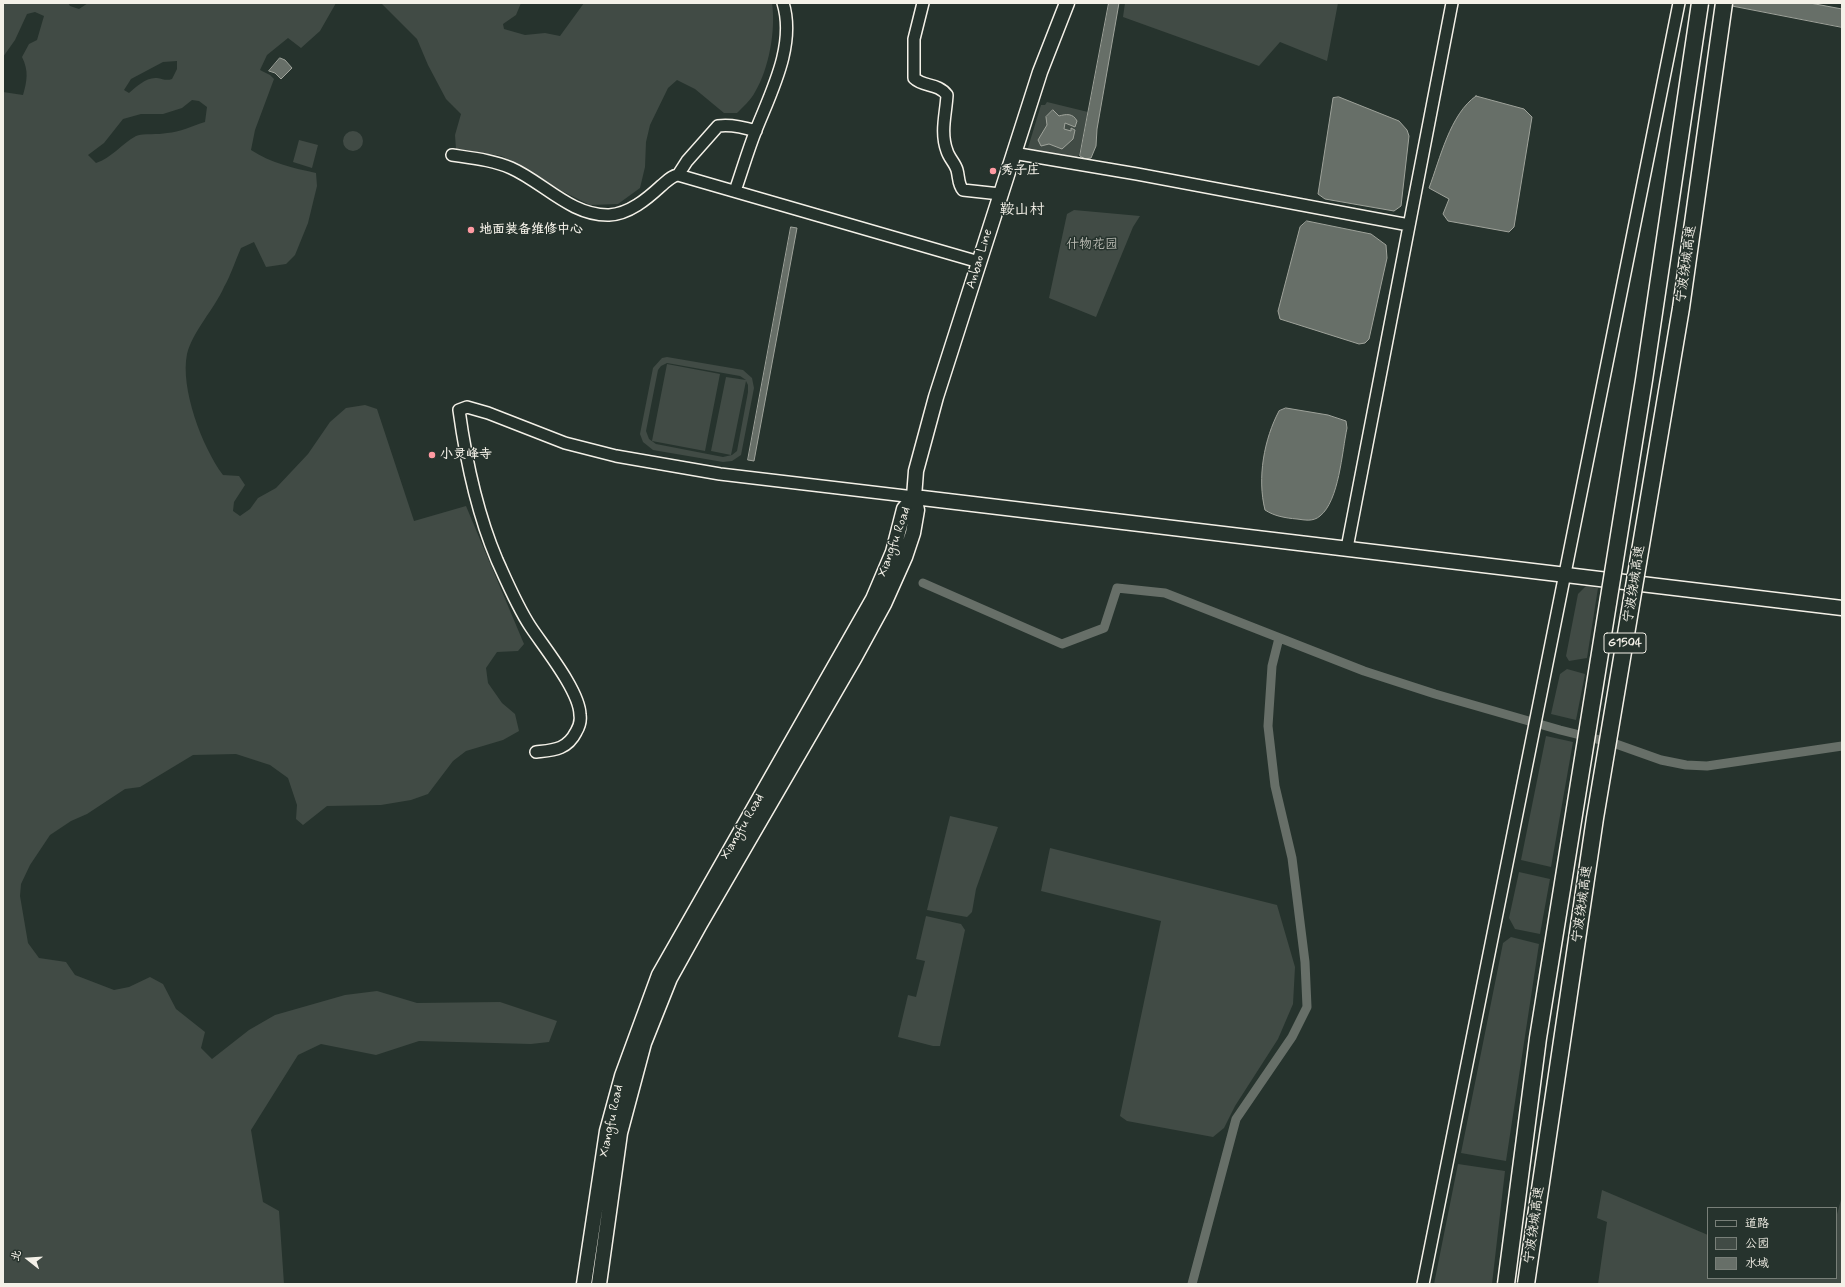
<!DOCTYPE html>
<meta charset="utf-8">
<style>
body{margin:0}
#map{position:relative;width:1845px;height:1287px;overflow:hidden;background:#26332d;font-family:Mynerve,"LXGW WenKai TC",sans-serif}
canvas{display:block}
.frame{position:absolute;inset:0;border:4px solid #f4f1e8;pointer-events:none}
.legend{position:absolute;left:1707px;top:1207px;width:130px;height:72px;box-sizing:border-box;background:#26332d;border:1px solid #787f78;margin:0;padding:5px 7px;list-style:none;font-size:12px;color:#f4f1e8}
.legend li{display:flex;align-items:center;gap:8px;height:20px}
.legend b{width:20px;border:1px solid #787f78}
.north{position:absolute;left:8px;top:1239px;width:40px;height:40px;-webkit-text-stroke:3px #26332d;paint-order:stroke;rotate:287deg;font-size:11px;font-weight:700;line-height:16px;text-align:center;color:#f4f1e8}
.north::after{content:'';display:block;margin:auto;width:14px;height:18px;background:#f4f1e8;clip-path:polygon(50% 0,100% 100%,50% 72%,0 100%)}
</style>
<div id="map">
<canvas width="1845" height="1287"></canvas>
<div class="frame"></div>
<ul class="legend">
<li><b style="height:5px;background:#26332d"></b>道路</li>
<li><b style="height:11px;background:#414b45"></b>公园</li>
<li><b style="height:11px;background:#676f68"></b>水域</li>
</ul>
<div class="north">北</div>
</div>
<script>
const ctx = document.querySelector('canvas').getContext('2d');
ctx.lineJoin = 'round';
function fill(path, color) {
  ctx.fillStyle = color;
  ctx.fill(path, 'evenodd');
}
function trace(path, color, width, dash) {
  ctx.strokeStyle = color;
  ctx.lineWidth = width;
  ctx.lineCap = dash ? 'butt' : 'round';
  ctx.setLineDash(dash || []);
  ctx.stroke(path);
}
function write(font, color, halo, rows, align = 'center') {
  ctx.font = font + ' Mynerve,"LXGW WenKai TC",sans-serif';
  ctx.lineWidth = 3;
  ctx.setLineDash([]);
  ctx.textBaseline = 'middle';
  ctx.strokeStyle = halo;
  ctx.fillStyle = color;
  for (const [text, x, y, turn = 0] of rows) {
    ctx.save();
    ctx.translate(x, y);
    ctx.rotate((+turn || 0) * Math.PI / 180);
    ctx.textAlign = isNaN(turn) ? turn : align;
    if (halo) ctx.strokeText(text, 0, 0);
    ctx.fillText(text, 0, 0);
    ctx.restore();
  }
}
fill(new Path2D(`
 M3,3h65l2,3 9,3 9,-6h248l-16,28 -19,17 -13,-10 -21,17 -7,15 10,5 4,4 -19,51 -4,20c20,13 42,18 65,23l1,13 -9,37 -13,32 -9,9 -20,3 -12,-25 -13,6c-6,13 -10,27 -17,39 -9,21 -32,45 -37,67 -7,34 15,93 36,121l16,1 6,9 -11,17 -1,9 7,5 10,-7 8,-11 18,-10 32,-34 22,-32 16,-14 19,-3 12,4 37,112 52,-15 58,138 -6,7 -21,1 -11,16 2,15 14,20 13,11 4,17 -16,9 -37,11 -13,10 -25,33 -17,6 -30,5 -54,1 -24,19 -7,-6 1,-14 -9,-27 -18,-13 -34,-11 -43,1 -53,32 -15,2 -38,25 -16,7 -21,14 -20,30 -9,19 -1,12 8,47 11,15 27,4 9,13 39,15 15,-3 21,-10 13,7 13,25 29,23 -4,16 11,11 37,-29 26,-15 70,-20 32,-4 40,12 83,-1 57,19 -8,21 -18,2 -112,-3 -43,14 -55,-11 -23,11 -47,75 12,72 16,9 5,73h-281v-1192l20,3c4,-14 6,-24 -1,-38l7,-13 8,-4 7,-24 -9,-4 -8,2 -12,26 -12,17zM177,61v8l-5,10c-6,2 -9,0 -15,-1 -11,-1 -21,9 -28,15l-5,-3 7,-11 32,-17zM192,100l7,1 8,6 -2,15c-13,4 -25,10 -38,11 -9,2 -23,0 -31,3 -15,8 -24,22 -40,27l-8,-8 16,-12 19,-24 18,-5h22l19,-6z
 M381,3h140l-5,12 -13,9 1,5 21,6 20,-2 15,3 24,-33h188c4,27 -3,66 -17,89 -4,8 -12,15 -18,21h-13l-29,-24 -18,-9 -9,8 -18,37 -4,17 -1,25 -5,21 -22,16 -28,1 -38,-19 -50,-30 -46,-7 -1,-14 6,-21 -15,-15 -18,-34 -11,-26z
 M1125,3h213l-11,58 -47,-19 -21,24 -136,-49z
 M1047,102l41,10 -9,43 -5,5 -47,-9 14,-46h4z
 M343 141a10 10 0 1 1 20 0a10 10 0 1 1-20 0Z
 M299,140l19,5 -6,23 -19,-6z
 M1074,210l66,6 -7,11 -37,90 -47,-19 18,-84z
 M667,357l76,13 9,8 2,10 -13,67 -9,6 -9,1 -70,-12 -10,-8 -3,-8 13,-66 9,-10zM667,363l73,13 6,4 -20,-3 -15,74 20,4 15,-74 2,4v7l-11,59 -5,4 -9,2 -67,-13 -7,-5 -3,-8 12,-61 3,-4z
 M667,364l53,10 -15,77 -53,-10z
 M1586,586l12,2 -11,70 -18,3 -3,-5 12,-62z
 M1567,669l18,5 -9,46 -25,-6 9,-40z
 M1546,736l27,6 -22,125 -30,-7z
 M950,816l48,11 -22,62 -4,23 -5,5 -40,-7z
 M1050,848l227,57 18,62 -2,37 -15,35 -43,67 -11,22 -11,9 -86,-16 -7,-5 41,-195 -120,-30z
 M1519,872l31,7 -10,55 -25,-5 -6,-11z
 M926,916l35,8 4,6 -25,116h-7l-35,-9 10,-42 8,2 9,-36 -9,-2z
 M1511,937l28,7 -33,217 -45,-8 42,-210z
 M1458,1164l47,7 -13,113h-58z
 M1602,1190l106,45v43h128v-60l6,-22v88h-244l9,-62 -10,-4z`), '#414b45');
const water = new Path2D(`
 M1109,3h10l-22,126 -1,17 -5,12 -6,1 -5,-3z
 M1717,3h93l32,6v18z
 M280,58l5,2 7,8 -11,11 -6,-6 -6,-2z
 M1476,96l48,13 8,8 -18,110 -5,5 -61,-11 -5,-7 6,-15 -20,-11c11,-29 21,-74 47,-92z
 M1339,97l60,24 8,9 2,6 -8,70 -7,5 -69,-12 -7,-5 15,-96z
 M1053,110l6,6c7,-2 14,-3 18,5l-2,6 -10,-4 -1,6 7,2v-3l4,2 -2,9 -11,10 -13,-5 -8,2 -3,-6 9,-15 -1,-8z
 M1307,221l64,13 15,11 1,13 -18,81 -4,4 -6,1 -79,-25 -2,-8 22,-84z
 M791,227l6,1 -43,233 -6,-1z
 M1286,408l42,7 18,6 1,7c-5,24 -8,73 -27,88 -7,6 -15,4 -23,3 -12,-1 -23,-3 -32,-9 -8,-32 -1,-71 14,-99z`);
fill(water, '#676f68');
trace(water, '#9fa39b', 1);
trace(new Path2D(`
 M923,583l139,61 42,-16 13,-40 48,5 199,78 71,23 125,36 56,14 45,16 25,5 21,1 135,-20
 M1192,1284l44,-165 56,-82 15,-30 -2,-45 -13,-104 -17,-72 -7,-60 4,-60 7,-28`), '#676f68', 9);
const minor = new Path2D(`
 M923,3l-9,36v39c9,9 24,5 33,17 -1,19 -7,37 0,56 2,7 8,12 10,19 2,7 1,15 6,20l37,4
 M1013,153l124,21 272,51
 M452,155c20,3 41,5 59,13 32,14 60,48 98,47 20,-1 38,-16 52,-29 6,-5 10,-10 17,-11l301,87
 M678,175l9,-14 31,-35c13,-2 25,1 38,5
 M735,191c7,-20 13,-41 21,-61 15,-38 40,-85 27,-127
 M1347,548l105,-545
 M536,752c17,-2 31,-2 40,-20 3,-5 5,-11 4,-17 0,-24 -37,-69 -50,-89 -13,-20 -23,-44 -33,-66 -20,-47 -31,-99 -38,-150l8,-3 21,6 77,30 51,13 104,18 194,23
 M1423,1284l256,-1281`);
const major = new Path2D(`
 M914,497l928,111
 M584,1284l23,-153 15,-55 37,-101 214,-376 20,-47 11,-43 10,-12
 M599,1284l21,-151 24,-90 26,-65 30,-54 155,-267 29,-53 21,-47 8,-24 4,-23 -3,-13 2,-26 20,-74 104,-325 27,-69`);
trace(minor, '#f4f1e8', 14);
trace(major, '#f4f1e8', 17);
trace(minor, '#26332d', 11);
trace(major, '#26332d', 14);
const highwayBridge = new Path2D(`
 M1506,1284l32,-246 106,-658 56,-377
 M1526,1284l69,-466 86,-510 43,-305`);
trace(highwayBridge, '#f4f1e8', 19, []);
trace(highwayBridge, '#26332d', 16);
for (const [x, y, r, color] of [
 [993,171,4,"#ff9aa2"],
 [471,230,4,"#ff9aa2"],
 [432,455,4,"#ff9aa2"]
]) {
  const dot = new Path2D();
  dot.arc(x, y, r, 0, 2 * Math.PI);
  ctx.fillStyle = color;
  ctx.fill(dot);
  trace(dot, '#26332d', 1.5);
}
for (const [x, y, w] of [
 [1625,643,42]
]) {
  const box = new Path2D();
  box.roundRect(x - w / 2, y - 10, w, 20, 3);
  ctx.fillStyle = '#26332d';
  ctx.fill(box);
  trace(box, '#f4f1e8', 1);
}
write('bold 12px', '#f4f1e8', null, [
 ["G1504",1625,643]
]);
write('bold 13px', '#f4f1e8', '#26332d', [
 ["秀子庄",1001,171],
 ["地面装备维修中心",479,230],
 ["小灵峰寺",440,455]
], 'left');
write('13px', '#bebfb7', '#26332d', [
 ["什物花园",1092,245]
]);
write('13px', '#f4f1e8', '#26332d', [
 ["Anbao Line",980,259,-73],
 ["宁波绕城高速",1687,264,-82],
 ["Xiangfu Road",895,542,-70],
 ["宁波绕城高速",1635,584,-81],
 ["Xiangfu Road",743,827,-60],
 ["宁波绕城高速",1583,904,-82],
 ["Xiangfu Road",612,1121,-78],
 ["宁波绕城高速",1535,1225,-82]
]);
write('15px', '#f4f1e8', '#26332d', [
 ["鞍山村",1022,211]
]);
</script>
